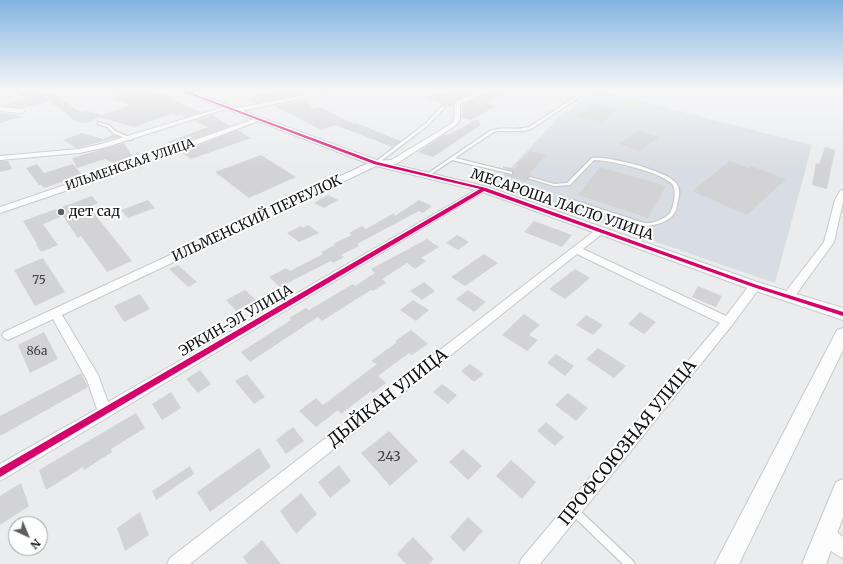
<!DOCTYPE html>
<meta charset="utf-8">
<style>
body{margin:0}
#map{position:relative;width:843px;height:564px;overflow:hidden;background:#eaecee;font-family:Merriweather,serif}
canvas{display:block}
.north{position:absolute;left:8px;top:516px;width:40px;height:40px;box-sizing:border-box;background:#fff;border:1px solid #9fa0a0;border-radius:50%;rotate:136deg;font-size:11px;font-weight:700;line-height:16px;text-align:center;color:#101112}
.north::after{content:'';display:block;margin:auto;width:14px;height:18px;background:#5c5e5f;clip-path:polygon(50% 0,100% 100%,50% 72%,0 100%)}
</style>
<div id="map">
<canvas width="843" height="564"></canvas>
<div class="north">N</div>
</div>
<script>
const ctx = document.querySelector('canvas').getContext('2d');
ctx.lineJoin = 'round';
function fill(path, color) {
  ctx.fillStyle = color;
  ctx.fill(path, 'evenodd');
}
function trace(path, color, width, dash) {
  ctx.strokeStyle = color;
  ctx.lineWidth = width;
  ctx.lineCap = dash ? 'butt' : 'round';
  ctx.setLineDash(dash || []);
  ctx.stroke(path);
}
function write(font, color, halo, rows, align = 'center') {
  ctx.font = font + ' Merriweather,serif';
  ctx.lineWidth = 4;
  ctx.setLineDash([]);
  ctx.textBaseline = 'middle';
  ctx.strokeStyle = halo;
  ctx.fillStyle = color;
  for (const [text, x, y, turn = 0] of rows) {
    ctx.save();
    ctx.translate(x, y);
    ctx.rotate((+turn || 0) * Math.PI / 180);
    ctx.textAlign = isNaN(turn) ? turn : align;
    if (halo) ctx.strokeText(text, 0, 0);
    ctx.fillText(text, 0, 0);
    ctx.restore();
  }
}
fill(new Path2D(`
 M597,90l215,55 -37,138 -281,-97 65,-69z`), '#d8dde3');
fill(new Path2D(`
 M604,93l38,10 -8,6 -39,-10z`), '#d2e4cf');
fill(new Path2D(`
 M35,90l14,8 -3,-3 3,-4 33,22 4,-2 17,4 26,-10 -18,-6 9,-4 -10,-5h37l28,8 -3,2 29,12 -15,5 -6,-3 -3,2 -6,-2 -37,13 -35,-10 -13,6 -12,-2 -13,-12 -12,-7 3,-1 -28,7 -23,-2 25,-8 -8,-4z
 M277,90l6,2 11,-2 8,4 -46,9 -9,-5z
 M453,90l16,4 -15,7 -1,7 -29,-11 16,-6 5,2z
 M490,90h22l-25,13 9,3 -25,14 -9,-2v-13z
 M306,99l7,10 7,-2 34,17 2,-1 45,18 -9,6 -56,-22 -15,5 -47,-24z
 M593,104l24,6 -15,13 -25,-7z
 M0,113l15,1 7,3 -22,6z
 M212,115l18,11 -56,20 -6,-4 40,-15 -14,-6z
 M478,119l3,6 -48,32 -15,-5 27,-18 3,1z
 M238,130l13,8 -60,21 -10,-7z
 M638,130l21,7 -19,14 -21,-7z
 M82,133l21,6 10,-4 6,2 -42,11 -14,-8z
 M124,143l8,13 -19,7 -8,-4 -28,9 -5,-10z
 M825,147l10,3 -8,39 -15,-4 4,-22 3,1z
 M530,151l16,4 -16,18 3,1 -6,3 1,3 -2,2 -25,-8 12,1v-4l-10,-3v-2l12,3 3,-4 -2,-1z
 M261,155l35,22 -47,21 -34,-26z
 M0,161h8l4,8 -12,3z
 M730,161l19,7 2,-2 35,13 -39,36 -55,-24z
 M37,164l7,9 29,-9 9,11 -38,13 -3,-3h-2l-13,-17z
 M600,167l66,19 -18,32 -70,-23z
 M328,195l10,5 -14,8 -10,-5z
 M92,196l6,7 -9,4 43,54 -25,11 -26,-36 -3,2 -15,-22 -20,8 15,21 -17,7 -5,-7 1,-1 -14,-23z
 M148,200l7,8 -27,10 -7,-8z
 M419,200l13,6 -9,7 -4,-2 -62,33 2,2 -18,9 3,2 -11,6 -2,-2 -51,26 -11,-10 17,-9 4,3 33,-17 -2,-2 14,-7 -2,-1 19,-9 -3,-2 13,-7 4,3 28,-16 1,3z
 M534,221l38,14 -10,12 -38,-15z
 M308,225l11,8 -20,9 -12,-9 14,-7 2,2z
 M457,235l12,7 -11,8 -12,-7z
 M427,239l12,8 -18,11 5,3 -11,8 -8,-6 -25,16 4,4 -13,8 -2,-1 -49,31 -4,-4 -68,45 -9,-10 50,-32 -2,-2 17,-10 3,2 44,-26 2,2 20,-13 -4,-4z
 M484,254l14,9 -33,23 -14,-9z
 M43,258l22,34 -30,14 -21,-36z
 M178,265l19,17 -9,5 -19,-18z
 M575,269l15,9 -25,21 -16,-10z
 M424,282l11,9 -13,9 -12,-9z
 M698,286l24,10 -6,11 -24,-10z
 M245,290l11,10 -20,11 -10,-11z
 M468,290l18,12 -12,10 -18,-13z
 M140,294l10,15 -26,13 -10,-16z
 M413,300l16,10 -13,11 -16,-11z
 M640,312l16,10 -12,12 -16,-10z
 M524,314l16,11 -11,10 9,5 -11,11 -25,-16z
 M586,315l17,10 -10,10 -17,-10z
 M411,330l17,14 -16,11 -3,-2 -31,23 8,7 -13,10 -2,-2 -30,23 -3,-4 -22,17 -17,-16 17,-13 7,7 54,-41 -6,-3 26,-19 -2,-1z
 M44,332l14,27 -28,14 -12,-28z
 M598,348l28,18 -12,12 -28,-19z
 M556,354l18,12 -9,10 -18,-13z
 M470,364l14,10 -10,8 -13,-11z
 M200,370l11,14 -13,9 -12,-14z
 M81,373l7,14 -88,49v-20z
 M247,374l18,23 -11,7 -19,-23z
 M442,384l15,11 -9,9 -15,-12z
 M171,392l10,16 -19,12 -10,-16z
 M568,393l20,15 -12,13 -21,-16z
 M136,413l9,15 -34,21 1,3 -28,18 -1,-3 -37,23 -7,-20z
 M546,422l18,15 -9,9 -18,-15z
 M293,427l11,14 -18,13 -10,-14z
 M389,431l29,30 -28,25 -29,-33z
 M259,448l12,19 -61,45 -13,-20z
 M463,449l19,17 -14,14 -19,-18z
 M511,460l25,22 -14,17 -26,-23z
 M339,465l12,16 -21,17 -12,-16z
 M190,466l4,8 -38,26 -4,-9z
 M21,483l8,23 -29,19v-29z
 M301,493l16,21 -21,20 -16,-23z
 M140,512l9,23 -24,16 -8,-23z
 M468,517l15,14 -19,21 -14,-15z
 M413,537l21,22 -5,5h-23l-9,-10z
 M262,540l19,24h-33l-5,-7z`), '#d3d3d5');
const service = new Path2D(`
 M586,90h4l-59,39 -8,2h-27l-4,2 -37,25 57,14v2l-60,-14 -25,17h-1l-2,-1 66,-45c12,-5 26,0 39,-4z
 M442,106l3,1 -18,19 -50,38h-2v-2l50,-38z
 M98,122l11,3 6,6 18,8 -3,1 -17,-7 -6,-6 -9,-3z
 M592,158c16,-2 73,12 84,25 4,5 4,11 2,17 -1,4 -1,8 -3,12 -5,10 -19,13 -29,14l-77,-24v-2h4c16,5 33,11 49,16 8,2 16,6 23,7 8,1 20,-4 25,-10 4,-6 7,-24 2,-29 -11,-12 -62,-24 -78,-24l-24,25h-2l-14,1 -26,-8 2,-1 24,7 13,-1z
 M573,506l3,1 57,54 2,3h-12l-53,-51 -1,-3 1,-3z`);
const minor = new Path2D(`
 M330,90h11l-104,22 -3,-2 3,-2z
 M482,90h7l-29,14v16l-5,6 -59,38 -18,1 -316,150 36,60 10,27 373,-215h6l1,2 -378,227 -110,65v-17l97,-55 -10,-29 -34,-61 -45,21 -4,-2 -2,-3 2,-3 369,-171 18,-1 60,-36 3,-4 1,-18z
 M227,106l5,1 -129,41 -24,5 -79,7v-4l79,-7 22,-5z
 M0,107l22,2 3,2 -3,2 -22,-2z
 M259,117l3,2 -1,1 -119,45 -142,48v-6l136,-46z
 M843,190v12l-9,40 -42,58h-8l-2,-3 2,-3 40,-52 11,-42 5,-9z
 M600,228l5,3 -2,2 -20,16 143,67 25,-33h8l2,3 -29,39 -192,239h-21l3,-6 198,-235 -143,-69 -387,310h-23l3,-6 427,-329z
 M826,525l6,3 11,9v21c-10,-4 -21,-14 -26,-24l3,-6z`);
const tertiary = new Path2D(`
 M177,90h10l192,71 109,26 272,96 83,25v12l-93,-31 -270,-98 -108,-26z
 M843,328v22l-104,214h-24l120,-230 2,-4z
 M843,479v38l-17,47h-24l34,-82z`);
trace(service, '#c8c9cb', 2.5);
trace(minor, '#c8c9cb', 2);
trace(tertiary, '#c8c9cb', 2);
fill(service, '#fcfcfc');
fill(minor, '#fcfcfc');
fill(tertiary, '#fcfcfc');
fill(new Path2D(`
 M179,90h4l194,72 109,26 271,97 86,27v4l-90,-29 -269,-96 -484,286v-9l480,-279 -106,-25z`), '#d6006c');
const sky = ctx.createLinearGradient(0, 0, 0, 169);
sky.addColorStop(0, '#82b4e0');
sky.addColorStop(0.53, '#f6f6f7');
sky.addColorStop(1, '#f6f6f700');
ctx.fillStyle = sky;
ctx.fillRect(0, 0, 843, 169);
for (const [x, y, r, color] of [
 [61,212,4,"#5c5e5f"]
]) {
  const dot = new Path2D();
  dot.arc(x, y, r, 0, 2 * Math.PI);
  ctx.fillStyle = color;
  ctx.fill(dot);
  trace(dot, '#fff', 1.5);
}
write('12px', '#101112', '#fff', [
 ["ИЛЬМЕНСКАЯ УЛИЦА",130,165,-19]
]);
write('12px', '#414243', null, [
 ["75",39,281],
 ["86а",37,352]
]);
write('14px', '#101112', '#fff', [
 ["МЕСАРОША ЛАСЛО УЛИЦА",562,205,19],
 ["ИЛЬМЕНСКИЙ ПЕРЕУЛОК",257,219,-25],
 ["ЭРКИН-ЭЛ УЛИЦА",236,321,-30]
]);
write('14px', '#101112', '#fff', [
 ["дет сад",69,212]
], 'left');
write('14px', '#414243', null, [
 ["243",389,457]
]);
write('17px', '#101112', '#fff', [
 ["ДЫЙКАН УЛИЦА",388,398,-38],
 ["ПРОФСОЮЗНАЯ УЛИЦА",628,443,-51]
]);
</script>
